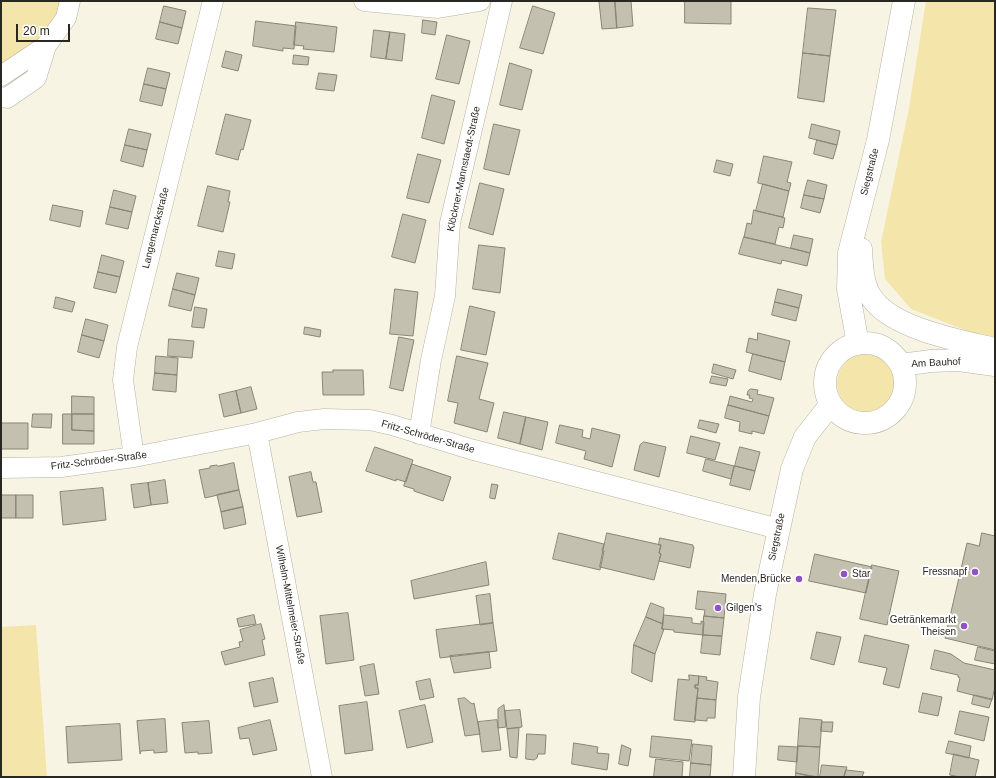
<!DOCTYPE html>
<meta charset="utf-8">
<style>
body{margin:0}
#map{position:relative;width:996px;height:778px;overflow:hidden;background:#f8f4e3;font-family:Arial,sans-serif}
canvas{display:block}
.frame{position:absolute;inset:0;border:2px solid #292721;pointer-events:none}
.scale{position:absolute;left:16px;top:24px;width:54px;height:18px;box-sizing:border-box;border:2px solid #292721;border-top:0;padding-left:5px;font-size:12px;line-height:14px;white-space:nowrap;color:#292721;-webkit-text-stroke:3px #fff;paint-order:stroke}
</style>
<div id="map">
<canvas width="996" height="778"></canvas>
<div class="frame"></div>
<div class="scale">20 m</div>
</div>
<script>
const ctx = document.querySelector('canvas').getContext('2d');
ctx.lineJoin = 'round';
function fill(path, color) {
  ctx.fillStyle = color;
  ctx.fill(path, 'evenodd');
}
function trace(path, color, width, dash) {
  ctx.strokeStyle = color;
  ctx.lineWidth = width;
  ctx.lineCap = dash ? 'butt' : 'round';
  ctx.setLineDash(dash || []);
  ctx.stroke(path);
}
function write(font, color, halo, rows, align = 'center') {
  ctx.font = font + ' Arial,sans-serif';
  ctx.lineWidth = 4;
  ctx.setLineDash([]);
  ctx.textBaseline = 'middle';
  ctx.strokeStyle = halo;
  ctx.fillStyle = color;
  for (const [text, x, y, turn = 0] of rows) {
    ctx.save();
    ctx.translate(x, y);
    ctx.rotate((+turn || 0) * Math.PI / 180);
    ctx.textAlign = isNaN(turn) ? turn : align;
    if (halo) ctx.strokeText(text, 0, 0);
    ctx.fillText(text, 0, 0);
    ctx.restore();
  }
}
fill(new Path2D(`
 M1,1h62l-15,33 -47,30z
 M926,1h69v339l-10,-2 -74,-29 -26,-30 -4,-37 28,-134z
 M837 383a29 29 0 1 1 58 0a29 29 0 1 1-58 0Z
 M36,625l11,152h-46v-150z`), '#f4e5aa');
const building = new Path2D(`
 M615,1l2,27 -15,1 -3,-27z
 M615,1h16l2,25 -16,2z
 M685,1h46v23l-46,-1z
 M164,6l22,5 -4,17 -22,-6z
 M533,6l22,7 -12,41 -23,-6z
 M808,8l28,2 -6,46 -27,-3z
 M423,20l14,2 -2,13 -13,-2z
 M256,21l40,5 -2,23 -11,-1v3l-30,-5z
 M160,22l22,6 -4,16 -22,-5z
 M296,22l41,5 -3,25 -31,-3 1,-3 -10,-1z
 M374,30l16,2 -4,27 -15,-2z
 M390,32l15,2 -3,27 -16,-2z
 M447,35l23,6 -11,43 -23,-5z
 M226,51l16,4 -4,16 -16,-4z
 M803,53l27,3 -6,46 -26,-4z
 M294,55l15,2 -1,8 -15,-1z
 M510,63l22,7 -10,40 -22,-5z
 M148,68l22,5 -4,16 -22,-5z
 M319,73l18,2 -3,16 -18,-2z
 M144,84l22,5 -4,17 -22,-5z
 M432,95l23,6 -11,43 -22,-6z
 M226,114l25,6 -8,30 -2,-1 -3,11 -22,-6z
 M494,124l26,6 -11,45 -25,-6z
 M812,124l28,7 -3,14 -28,-7z
 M129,129l22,5 -4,16 -22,-5z
 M817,140l20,5 -4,14 -19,-5z
 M125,145l22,5 -4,17 -22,-6z
 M418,154l23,6 -12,43 -22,-5z
 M764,156l28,6 -5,20 4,1 -2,8 -31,-8z
 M717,160l16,4 -3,12 -16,-4z
 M808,180l19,5 -3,14 -20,-4z
 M480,183l24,6 -11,46 -24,-7z
 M763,184l26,7 -6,26 -27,-6z
 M208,186l22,5 -2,11h2l-7,30 -25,-6z
 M114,190l22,6 -4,16 -22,-5z
 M804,195l20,4 -4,14 -19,-5z
 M53,205l30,6 -3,16 -30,-7z
 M110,207l22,5 -4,17 -22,-5z
 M754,210l31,8 -2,10 -4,-1 -4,17 -31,-7 3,-14 4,1z
 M403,214l23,6 -11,43 -23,-6z
 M794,235l19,4 -3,14 -19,-5z
 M744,237l66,16 -3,13 -25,-6 -1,4 -42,-10z
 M479,245l26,3 -5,45 -27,-4z
 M219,251l16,3 -3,15 -16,-3z
 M102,255l22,6 -4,16 -22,-5z
 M98,272l22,5 -4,16 -22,-5z
 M177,273l22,5 -4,17 -22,-6z
 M173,289l22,6 -4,16 -22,-5z
 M395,289l23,3 -5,44 -23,-2z
 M778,289l24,6 -3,13 -24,-6z
 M56,297l19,5 -3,10 -18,-4z
 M775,302l24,6 -3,13 -24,-6z
 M470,306l25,6 -9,43 -25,-5z
 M195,307l12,2 -3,19 -12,-1z
 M86,319l22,6 -4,16 -22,-6z
 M305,327l16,3 -1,7 -16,-3z
 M758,333l32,8 -5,21 -39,-10 3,-14 8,2z
 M82,335l22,6 -5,17 -21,-6z
 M399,337l15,3 -11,51 -13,-3z
 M169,339l25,2 -2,17 -24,-2z
 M753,354l32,8 -4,18 -32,-9z
 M156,356l22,2 -1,17 -22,-2z
 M457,356l31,7 -9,36 15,4 -7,29 -33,-9 4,-20 -10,-2z
 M714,364l22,6 -3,9 -21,-6z
 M333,370h30l1,25h-41l-1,-23h11z
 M155,373l22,2 -1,17 -23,-2z
 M712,376l16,3 -2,7 -16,-3z
 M251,387l6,22 -16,4 -5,-22z
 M751,389l7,1 -1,4 17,4 -5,18 -41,-11 2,-9 22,6 1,-3 -4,-1 1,-3h-3l1,-4z
 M236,391l5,22 -17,4 -5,-22z
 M72,396l22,1v17h-22z
 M728,405l41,11 -5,18 -12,-3v3l-13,-3 1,-9 -15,-4z
 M504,412l22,5 -6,27 -22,-6z
 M33,414h19l-1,14 -19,-1z
 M63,414h9v16l22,1v13h-31z
 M72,414h22v17l-22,-1z
 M526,417l22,5 -6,28 -22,-6z
 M700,420l19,4 -3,9 -18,-5z
 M1,423h27v26h-27z
 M560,425l23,5 -1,7 8,2 2,-11 28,7 -8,32 -28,-8 2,-8 -30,-8z
 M691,436l29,7 -5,17 -28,-7z
 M644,442l22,5 -7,30 -25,-7 6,-25z
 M375,447l38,13 -7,22 -10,-3v2l-30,-10z
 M740,447l20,5 -5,19 -20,-5z
 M706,459l28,7 -3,13 -28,-8z
 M234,463l5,27 -34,8 -6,-28 11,-2v-2l7,-1 1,1z
 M412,464l39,13 -8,24 -29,-10v-2l-10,-3z
 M735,466l20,5 -5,19 -20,-5z
 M311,472l2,10h3l6,30 -25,5 -8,-40z
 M165,480l3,23 -17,2 -3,-22z
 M148,483l3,22 -17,3 -3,-23z
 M492,484l6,1 -3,14 -5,-1z
 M103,488l3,32 -43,5 -3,-33z
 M239,490l4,17 -22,5 -4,-17z
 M1,495h15v23h-15z
 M16,495h17v23h-17z
 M243,507l3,17 -22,5 -3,-17z
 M559,533l45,11 -2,7h2l-4,19 -47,-11z
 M607,533l54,12 -2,8 2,1 -7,26 -54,-13z
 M982,533l13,3v114l-50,-12 22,-95 12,3z
 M660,538l33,7v2h1l-4,21 -31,-7 2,-7 -2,-1 2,-8h-2z
 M815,554l57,13 -6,26 -57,-12z
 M486,562l3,23 -75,14 -3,-18z
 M872,565l27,6 -12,54 -27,-6z
 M698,591l28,3 -2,24 -20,-2 1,-6 -9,-1z
 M490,594l3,29 -13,2 -4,-29z
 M651,603l13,5 -1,16 -17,-7z
 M348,613l6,47 -28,4 -6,-48z
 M254,615l2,9 -17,3 -2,-8z
 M664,615l28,3v5l9,1v-3l3,1 -1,13 -29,-3v-2l-12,-1z
 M704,616l20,2 -2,18 -19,-1z
 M646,617l17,7 -1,5h2l-9,25 -21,-9z
 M493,623l4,28 -57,7 -4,-28z
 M261,624l4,15 -3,1 3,15 -40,10 -4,-13 19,-5 -1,-5 4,-1 -3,-11z
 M817,632l24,5 -7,28 -23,-6z
 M703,635l19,1 -2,19 -19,-2z
 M865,635l44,10 -10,43 -16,-4 4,-16 -28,-6z
 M634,645l21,9 -3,28 -20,-9z
 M978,647l17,4v13l-20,-4z
 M935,650l16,4 13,9 31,7v17l-3,13 -35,-9 3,-13 -2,-1v-2l-27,-6z
 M489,652l2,16 -37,5 -4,-17z
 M374,664l5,30 -14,2 -5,-29z
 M689,675l10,1 -1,9h-3v3h3l-3,34 -21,-2 4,-41 11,1z
 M699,676l8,1 -1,3 12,2 -2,18 -19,-2 1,-10h-3v-3h3z
 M273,678l5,24 -24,5 -5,-24z
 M430,679l4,18 -14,3 -4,-18z
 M923,693l19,4 -4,19 -19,-4z
 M974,695l18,4 -3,9 -17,-4z
 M465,698l7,6 2,-1 6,31 -15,2 -7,-37z
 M697,698l19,2 -1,18h-8v3l-12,-1z
 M367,702l6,48 -28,4 -6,-48z
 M425,705l8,37 -26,6 -8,-37z
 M504,705l2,22 -8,1v-19z
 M520,710l2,17 -15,2 -2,-18z
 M960,711l29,6 -5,24 -29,-7z
 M800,718l22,2 -2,27 -22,-1z
 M165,719l2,33 -13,1v-3l-13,1 -1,3 -3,-33z
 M270,720l7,30 -24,5 -4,-17 -9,1 -2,-11z
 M497,720l4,30 -19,2 -4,-30z
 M209,721l3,32 -14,1v-2l-13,1 -3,-30z
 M822,722h11l-1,10 -11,-1z
 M120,724l2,36 -54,3 -2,-36z
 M519,728l-2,30 -7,-1 -3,-28z
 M527,734l19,1 -1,19h-7l-1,4 -3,2 -8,-1z
 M652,736l40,4 -3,21 -39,-4z
 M949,741l22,5 -2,12 -23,-5z
 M574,743l24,4 -1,6 12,1 -2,16 -35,-6z
 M693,744l19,2 -1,19 -20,-2z
 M622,745l9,4 -3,17 -9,-2z
 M779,746l19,1 -1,15 -19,-2z
 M798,746l22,1 -2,30 -22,-4z
 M954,754l25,6 -4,17h-15l-10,-2z
 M656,759l27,3 -1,15h-28z
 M691,763l20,2 -1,12h-20z
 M822,765l25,2 -3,10h-24z
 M846,770l18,2 -2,5h-18z
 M796,773l17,4h-17z`);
fill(building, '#c4c0b0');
trace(building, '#898576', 1);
const street = new Path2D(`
 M364,1l74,7 42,-7
 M1,76l45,-30
 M1,97l6,1 29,-20 10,-32 20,-28 4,-17
 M257,433l65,344
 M419,434l12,-74 14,-64 5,-73 52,-222
 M134,457l-11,-77 4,-33 86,-346
 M1,468l60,-1 73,-10 123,-24 41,-11 26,-3 46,1 22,5 78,24 309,80`);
const secondary = new Path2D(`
 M861,249c1,17 1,38 13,52 22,28 87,40 121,48
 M825 383a40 40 0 1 1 80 0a40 40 0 1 1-80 0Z
 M858,344l-10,-55 1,-36 29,-113 26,-139
 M901,365l30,-4 27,-1 37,5
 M744,777l5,-80 16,-103 27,-125 13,-32 26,-33`);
trace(street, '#b6b2a2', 21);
trace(secondary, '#b6b2a2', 23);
trace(street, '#fff', 20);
trace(secondary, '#fff', 22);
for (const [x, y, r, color] of [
 [975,572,4,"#8e51c7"],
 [844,574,4,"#8e51c7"],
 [799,579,4,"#8e51c7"],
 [718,608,4,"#8e51c7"],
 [964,626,4,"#8e51c7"]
]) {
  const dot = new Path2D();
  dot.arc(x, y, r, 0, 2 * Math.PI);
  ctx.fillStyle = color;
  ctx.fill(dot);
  trace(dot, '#fff', 1.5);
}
write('10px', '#292721', '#fff', [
 ["Klöckner-Mannstaedt-Straße",464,169,-78],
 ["Siegstraße",870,172,-76],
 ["Langemarckstraße",156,228,-76],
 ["Am Bauhof",936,363,-3],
 ["Fritz-Schröder-Straße",428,437,16],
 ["Fritz-Schröder-Straße",99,461,-7],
 ["Siegstraße",777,537,-78],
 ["Wilhelm-Mittelmeier-Straße",290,605,79]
]);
write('10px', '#292721', '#fff', [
 ["Fressnapf",967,572],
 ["Star",852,574,"left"],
 ["Menden,Brücke",791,579],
 ["Gilgen's",726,608,"left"],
 ["Getränkemarkt",956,620],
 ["Theisen",956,632]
], 'right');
</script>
